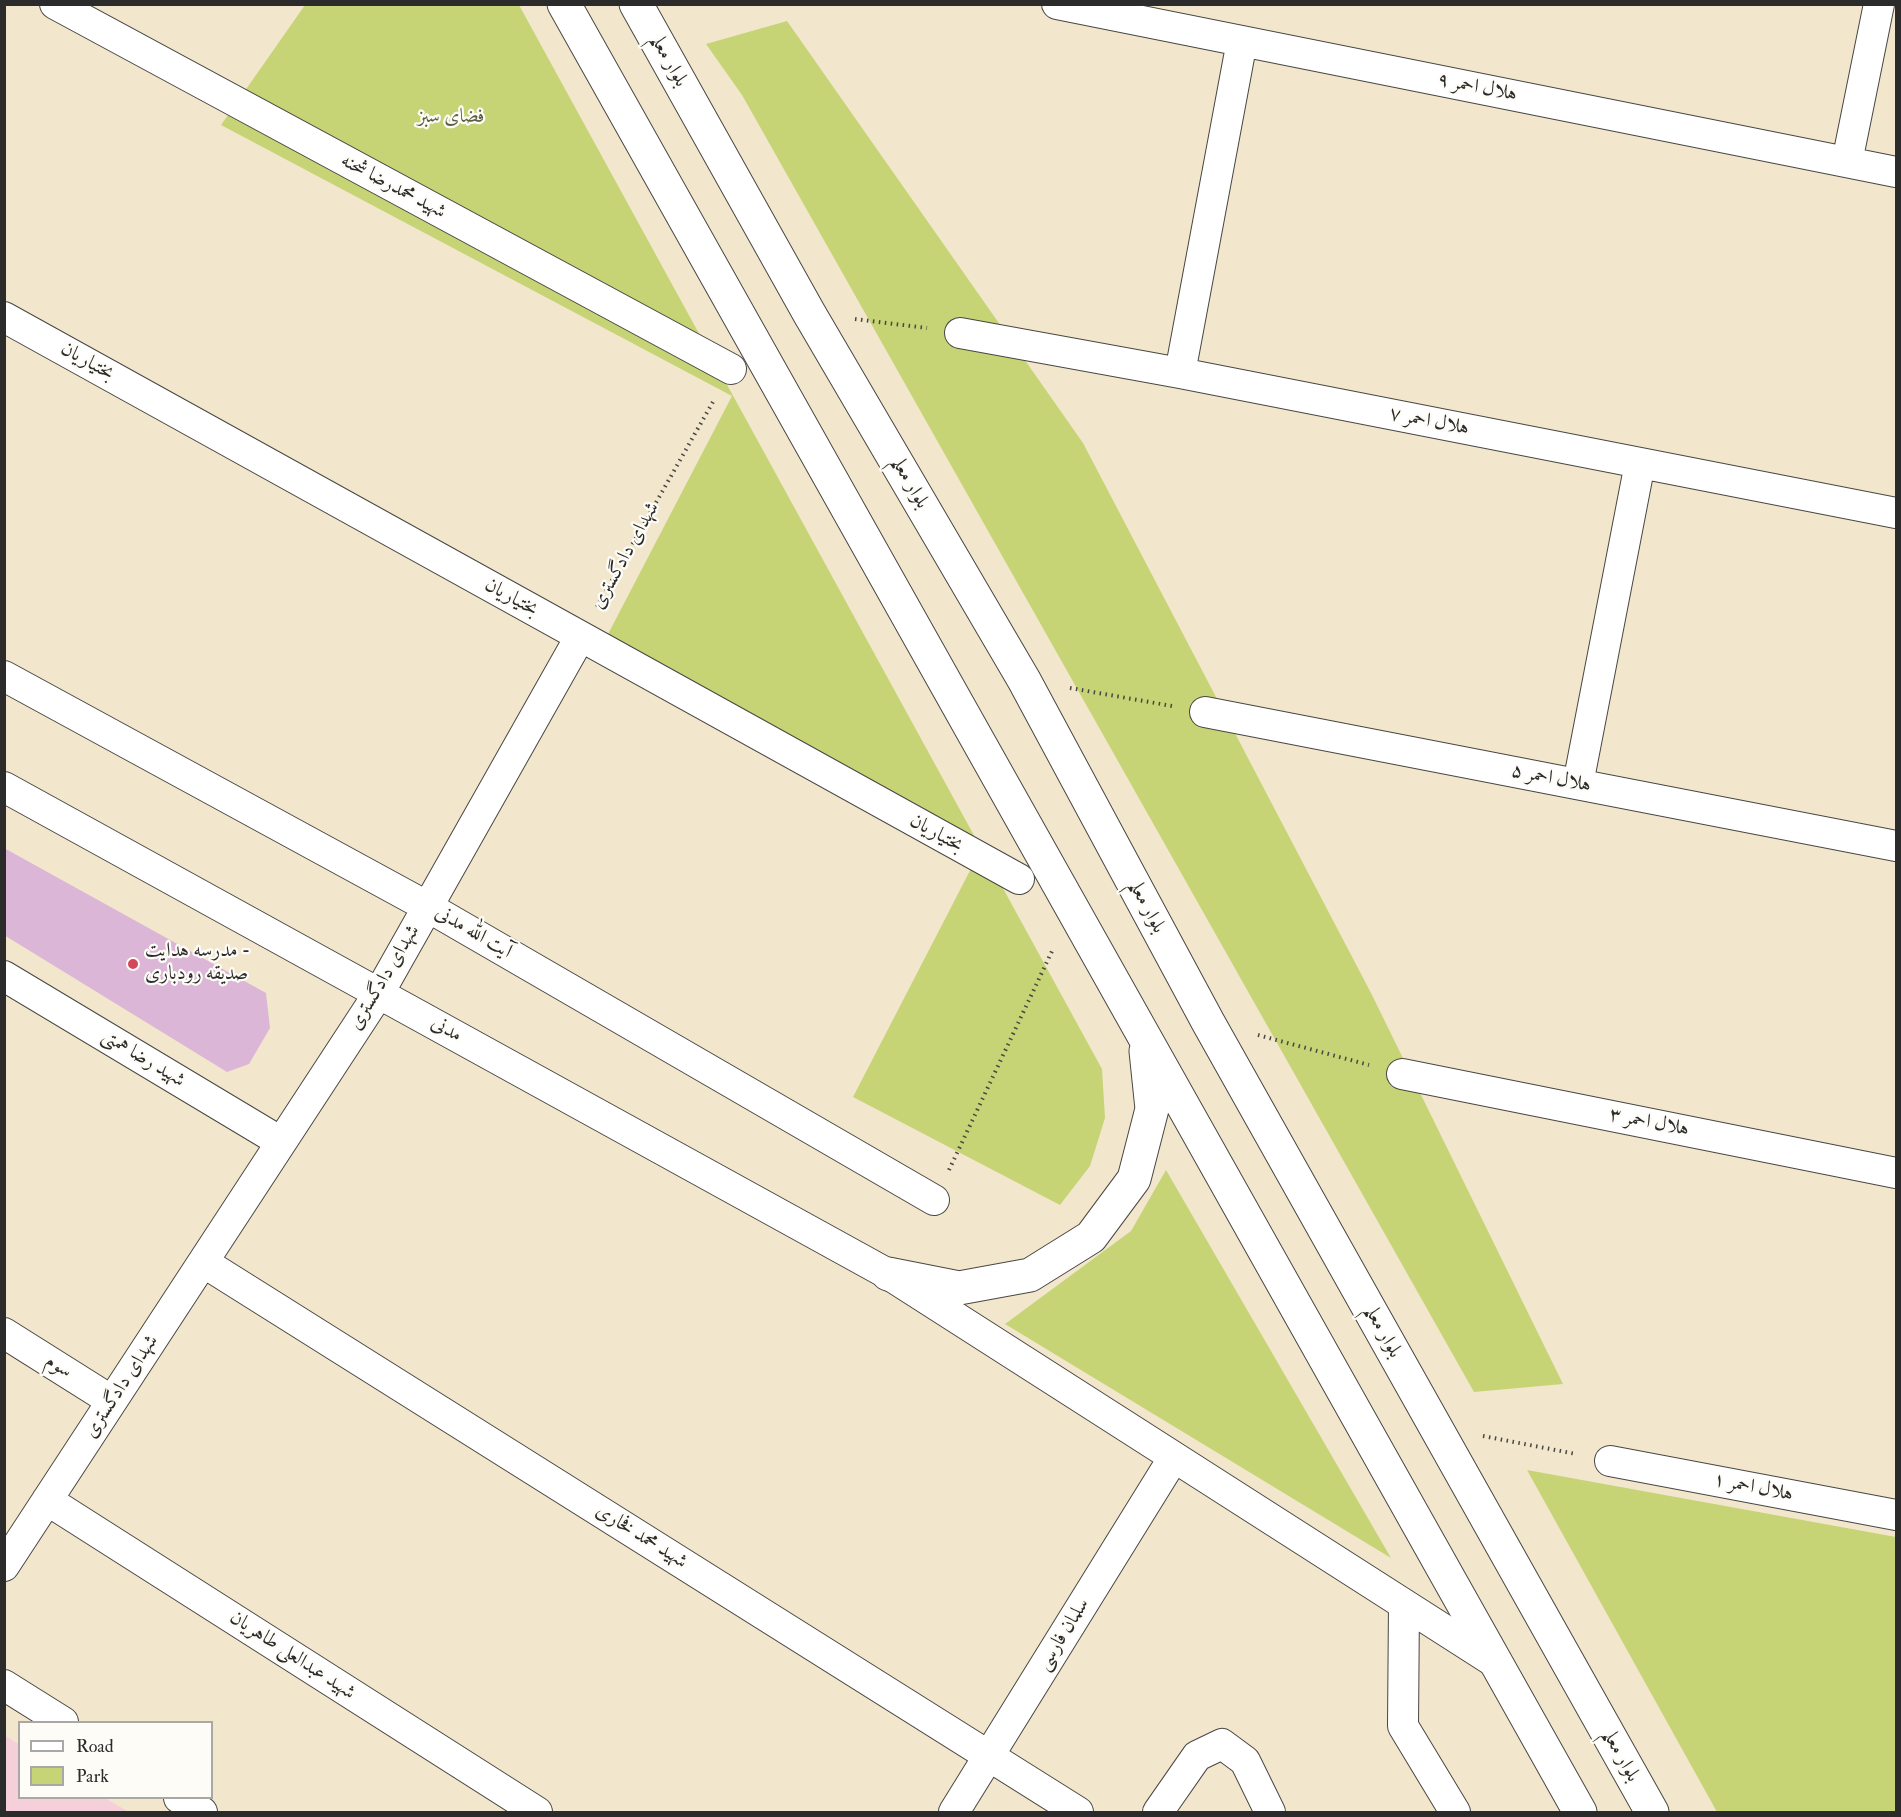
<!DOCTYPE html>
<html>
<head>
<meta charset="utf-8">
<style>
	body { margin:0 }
	#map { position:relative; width:1901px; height:1817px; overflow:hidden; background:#f2e7cd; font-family:"IM FELL Double Pica",serif }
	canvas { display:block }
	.frame { position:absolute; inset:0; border:6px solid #2b2b2b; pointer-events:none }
	.legend { position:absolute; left:18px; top:1721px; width:195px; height:78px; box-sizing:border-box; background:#fdfcf7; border:2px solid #a9a8a5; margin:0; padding:8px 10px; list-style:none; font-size:18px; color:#2b2b2b }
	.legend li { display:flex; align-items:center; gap:12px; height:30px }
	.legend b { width:30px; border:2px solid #a9a8a5 }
</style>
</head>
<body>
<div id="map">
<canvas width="1901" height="1817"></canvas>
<div class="frame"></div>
<ul class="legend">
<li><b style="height:8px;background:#fff"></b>Road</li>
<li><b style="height:16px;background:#c6d476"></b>Park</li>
</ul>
</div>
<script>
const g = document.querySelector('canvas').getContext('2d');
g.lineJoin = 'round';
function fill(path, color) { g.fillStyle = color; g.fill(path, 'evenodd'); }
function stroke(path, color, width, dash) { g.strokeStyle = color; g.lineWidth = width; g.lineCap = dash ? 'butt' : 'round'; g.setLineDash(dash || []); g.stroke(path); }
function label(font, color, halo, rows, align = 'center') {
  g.font = font + ' "IM FELL Double Pica",Amiri,serif'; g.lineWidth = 4.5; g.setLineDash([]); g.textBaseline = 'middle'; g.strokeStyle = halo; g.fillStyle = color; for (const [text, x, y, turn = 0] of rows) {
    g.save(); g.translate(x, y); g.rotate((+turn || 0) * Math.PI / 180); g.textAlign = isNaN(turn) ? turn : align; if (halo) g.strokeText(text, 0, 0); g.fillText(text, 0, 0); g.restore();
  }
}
fill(new Path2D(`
	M4,1735l15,9 1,54h85l24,14h-124z`), '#f5cfd9');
fill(new Path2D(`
	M305,5h214l583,1064 3,49 -15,48 -30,39 -207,-108 123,-238 -382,-198 138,-265 -511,-271z
	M787,21l296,422 288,550 192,391 -89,8 -732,-1297 -36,-51z
	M1166,1170l225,388 -386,-234 126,-93z
	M1527,1470l369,67v275h-179z`), '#c6d476');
fill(new Path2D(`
	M4,848l262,145 4,35 -21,36 -22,8 -223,-137z`), '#dbb6d6');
const minor = new Path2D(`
	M55,4l676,365
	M1057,4l839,168
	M1847,162l32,-158
	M4,317l1015,562
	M960,333l220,40 716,140
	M1180,373l62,-332
	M4,676l424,231 506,293
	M1205,712l691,134
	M1578,784l62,-321
	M4,787l884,487 608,389
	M4,976l277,166
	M1402,1074l494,99
	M203,1262l875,550
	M4,1333l108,68
	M1610,1461l286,54
	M47,1500l490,312
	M4,1566l375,-573 201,-356
	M1404,1604l-1,122 52,86
	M4,1685l59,37
	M179,1798l23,14
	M954,1812l220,-355
	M1158,1812l39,-56 25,-12 23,17 25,51`);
const secondary = new Path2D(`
	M564,4l1016,1808
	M636,4l173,309 215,367 184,342 444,790
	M888,1274l71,14 71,-13 61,-38 43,-58 18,-70 -6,-58`);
stroke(minor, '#494743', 32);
stroke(secondary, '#494743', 35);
stroke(new Path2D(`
	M855,319l72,9
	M597,607l117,-207
	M1070,688l102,18
	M1258,1035l111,30
	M949,1170l104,-221
	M1483,1436l93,18`), '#494743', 4, [1.5, 4.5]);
stroke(minor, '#fff', 30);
stroke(secondary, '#fff', 33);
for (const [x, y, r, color] of [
	[133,964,6,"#d1495b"]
]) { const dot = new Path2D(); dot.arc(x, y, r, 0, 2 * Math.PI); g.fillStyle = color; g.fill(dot); stroke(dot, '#fdfcf7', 2); }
label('20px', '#2b2b2b', '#fdfcf7', [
	["بلوار معلم",668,61,61],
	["هلال احمر ۹",1477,88,11],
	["شهید محمدرضا شحنه",393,187,28],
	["بختیاریان",87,362,29],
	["هلال احمر ۷",1429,422,11],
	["بلوار معلم",909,483,60],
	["شهدای دادگستری",626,556,-61],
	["بختیاریان",511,598,29],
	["هلال احمر ۵",1551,779,11],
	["بختیاریان",936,834,29],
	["بلوار معلم",1146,907,62],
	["آیت الله مدنی",473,933,30],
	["شهدای دادگستری",385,978,-59],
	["مدنی",446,1030,29],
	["شهید رضا همتی",143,1059,31],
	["هلال احمر ۳",1649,1123,11],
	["بلوار معلم",1382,1332,61],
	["سوم",58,1367,32],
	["شهدای دادگستری",122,1387,-57],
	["هلال احمر ۱",1753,1488,11],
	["شهید محمد فخاری",641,1537,32],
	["سلمان فارسی",1064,1635,-58],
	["شهید عبدالعلی طاهریان",292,1656,33],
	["بلوار معلم",1620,1756,61]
]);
label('20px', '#5a5e42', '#fdfcf7', [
	["فضای سبز",451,118]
]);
label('20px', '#2b2b2b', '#fdfcf7', [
	["مدرسه هدایت -",145,952],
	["صدیقه رودباری",145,975]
], 'left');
</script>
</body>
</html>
